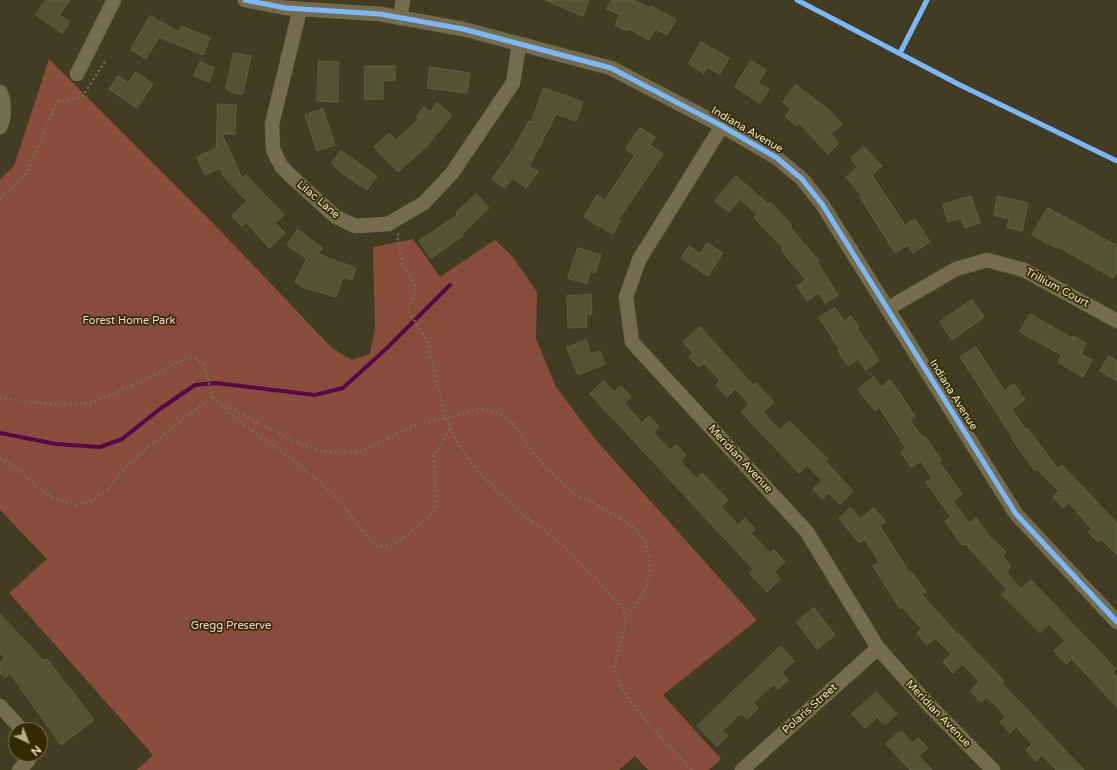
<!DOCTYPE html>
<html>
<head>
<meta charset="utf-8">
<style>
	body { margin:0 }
	#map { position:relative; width:1117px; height:770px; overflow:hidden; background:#423c23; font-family:"Varela Round",sans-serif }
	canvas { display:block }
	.north { position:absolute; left:8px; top:722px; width:40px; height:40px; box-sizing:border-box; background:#332a04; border:1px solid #7f764e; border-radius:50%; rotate:137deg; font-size:11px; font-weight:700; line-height:16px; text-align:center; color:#f1e7be }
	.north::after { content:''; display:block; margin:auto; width:14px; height:18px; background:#b4ab88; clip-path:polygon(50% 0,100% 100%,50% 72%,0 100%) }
</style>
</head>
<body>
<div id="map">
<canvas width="1117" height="770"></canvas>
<div class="north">N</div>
</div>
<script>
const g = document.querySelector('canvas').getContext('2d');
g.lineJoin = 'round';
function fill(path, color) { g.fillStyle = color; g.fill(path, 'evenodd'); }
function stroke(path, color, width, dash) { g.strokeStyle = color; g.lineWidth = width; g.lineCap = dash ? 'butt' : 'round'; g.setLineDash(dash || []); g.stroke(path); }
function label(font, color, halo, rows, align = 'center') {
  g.font = font + ' "Varela Round",sans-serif'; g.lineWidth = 3.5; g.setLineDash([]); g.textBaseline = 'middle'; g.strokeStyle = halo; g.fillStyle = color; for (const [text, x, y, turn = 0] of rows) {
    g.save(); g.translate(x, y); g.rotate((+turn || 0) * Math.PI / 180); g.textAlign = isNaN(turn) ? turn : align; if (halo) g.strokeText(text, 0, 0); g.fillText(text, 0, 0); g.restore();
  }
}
fill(new Path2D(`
	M49,59l164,164 119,125 20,12 18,-6 5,-26 -2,-81 40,-8 27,38 55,-37 17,16 25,36 -1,47 20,48 39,52 162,181 -94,75 58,64 -12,11h-61l-13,-14 -16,14h-482l16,-15 -144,-162 38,-34 -47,-49v-331l14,-13z`), '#894e3b');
stroke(new Path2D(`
	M0,433l56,11 44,3 22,-8 38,-30 35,-24 21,-2 99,12 28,-7 44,-40 63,-63`), '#59074b', 4);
const building = new Path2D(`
	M46,0h24l-11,15 11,7 -8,11 -26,-18z
	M546,0h43l-6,16z
	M612,0h21l17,8 1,-2 25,14 -9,15 -12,-6 -6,11 -20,-11 -2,2 -12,-6 5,-10 -13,-6z
	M150,16l29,16 2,-6 29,12 -7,17 -44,-18 -13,22 -15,-9z
	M701,42l28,16 -9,16 -13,-7 -3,6 -15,-9z
	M234,53l17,3 -8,37 -6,1 -11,-5z
	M319,61l20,1 -1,40 -21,-1z
	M751,61l15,9 -8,13 11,6 -9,14 -25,-16z
	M200,62l14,6 -5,14 -15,-6z
	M365,66h30v14l-12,1v18h-18z
	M430,67l40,6 -3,20 -39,-5z
	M136,72l17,12 -16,24 -28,-19 9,-13 10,7z
	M796,85l34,26 12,13 -11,10 8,9 -11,11 -29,-31 -2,3 -12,-10 6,-7 -8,-7z
	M544,88l39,14 -7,19 -20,-7 -27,52 9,6 -12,16 -14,-10 -7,10 -13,-9 22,-31 15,-27 2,1z
	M437,103l15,12 -24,30 -30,27 -24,-25 15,-14 7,7 23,-21 -3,-2 8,-10 6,5z
	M218,104l18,1 -1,29h-13l20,44 4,-3 38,40 -9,8 10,10 -16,15 -23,-26 -4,4 -10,-10 15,-15 -23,-24 -4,-9 -15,7 -8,-18 19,-9z
	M323,109l12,36 -18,6 -12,-36z
	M640,128l15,9 -5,8 13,9 -45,66 2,1 -7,13 -29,-17 13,-22 8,5 30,-45 -9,-6z
	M864,147l18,19 -10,9 33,50 10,-6 15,23 -17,11 -5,-8 -13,8 -35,-56 2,-1 -16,-19 12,-10 -7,-9z
	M341,151l36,25 -10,14 -27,-18 -8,-9z
	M736,176l32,28 2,-2 22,23 -2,2 29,34 -2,1 21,33 -13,8 -6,-10 -12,8 -10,-15 9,-6 -25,-30 2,-2 -29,-30 3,-4 -17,-15 -11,13 -14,-11z
	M476,194l13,14 -27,26 1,2 -32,22 -12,-17 39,-26 -2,-2z
	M971,196l9,27 -15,5 -4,-10 -13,4 -5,-17z
	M998,196l30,7 -6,28 -15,-4 2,-8 -15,-4z
	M1048,208l69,38v25l-4,7 -56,-32 -1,2 -24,-13z
	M298,230l24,18 -4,6 38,14 -4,12 -9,-3 -7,20 -31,-9 -10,-6 12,-23 -20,-14z
	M707,243l16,10 -15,23 -27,-18 8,-12 11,8z
	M578,248l23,7 -6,18 -5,-2 -3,13 -19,-6z
	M591,295l1,19h-6l1,13 -19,1 -1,-32z
	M972,300l12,17 -32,23 -12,-18z
	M835,308l9,13 7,-5 8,12h-2l22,32 -13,10 -8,-11 -10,7 -10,-15 2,-1 -21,-32z
	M1030,314l42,24 1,-2 13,7 -5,11 11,6 -9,17 -25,-15 4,-7 -42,-23z
	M700,327l54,59 2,-3 18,19 -11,10 17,18 9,-9 39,38 -3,2 28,30 -13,13 -11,-11 -7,6 -9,-10 9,-8 -15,-16 -8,8 -58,-61 8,-8 -14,-15 -8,8 -11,-12 4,-4 -16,-18 -5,4 -10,-10 4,-4 -10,-11z
	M586,340l5,14 9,-3 5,13 -27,11 -11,-27z
	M976,347l28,44 10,-7 11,16 -13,9 13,20 2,-1 31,41 4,-4 55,58v32l-16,-16 -3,3 -10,-10 4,-3 -23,-26 -6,5 -10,-11 6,-6 -22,-22 -2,2 -23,-32 1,-1 -53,-81z
	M1109,356l8,5v20l-17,-10z
	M874,377l7,10 9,-7 9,12 16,25 -5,3 12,17 3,-1 16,24 -2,2 23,32 -9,7 16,22 7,-5 16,22 1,-1 13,13 -4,4 9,10 -5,6 15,17 10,-9 85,89 -4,4 5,5v29l-45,-48 -6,5 -12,-13 11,-10 -16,-17 -9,9 -39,-39 6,-5 -42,-45 -3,1 -17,-24 6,-4 -25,-35 6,-4 -11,-17 -10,6 -10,-15 5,-4 -27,-41 -4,4 -17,-22z
	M604,381l10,11 7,-6 10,11 -7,6 18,20 7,-7 10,11 -6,5 17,18 6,-5 10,10 -6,6 17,18 5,-6 26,27 -7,7 17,18 7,-7 10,11 -4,4 19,20 4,-3 11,12 -11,10 6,7 -13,13 -18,-19 4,-4 -163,-175z
	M851,508l9,11 14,-11 11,14 -5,4 29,46 2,-1 15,21 -5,2 37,41 1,-1 45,47 -2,2 82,87h-28l-14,-15 -6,6 -10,-11 6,-6 -16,-17 -6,6 -10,-11 6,-5 -19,-20 -6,5 -11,-11 9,-9 -16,-18 -10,9 -10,-11 8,-8 -16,-16 -8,7 -10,-12 5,-4 -20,-22 -2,2 -27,-43 6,-4 -14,-23 -6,4 -20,-25z
	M814,608l21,27 -18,14 -20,-27z
	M0,614l44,47 3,-2 47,61 -33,25 -51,-72 -5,5 -5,-5v-10l5,-5 -5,-5z
	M781,646l13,15 -12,11 6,8 -10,9 -4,-5 -21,19 5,5 -11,11 -6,-6 -19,18 6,5 -11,10 -20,-20z
	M876,692l21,22 -12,11 -8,-8 -12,11 -13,-14z
	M901,731l11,12 6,-5 10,10 -9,8 13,14h-22l-24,-26z`);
fill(building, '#545232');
stroke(building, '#626044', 1);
const minor = new Path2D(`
	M245,0l41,8 94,6 83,15 148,39 111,58 55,32 25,21 20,25 194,310 101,108
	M300,9l-28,115 1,25 8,17 12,12 43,39 19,9 33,-2 36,-21 28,-30 61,-90 6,-39
	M400,18l3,-18
	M77,74l37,-74
	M0,92c5,9 5,26 0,35
	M722,126l-83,134 -13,37 6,45 175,190 71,116 49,55 66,67
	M887,309l69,-40 31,-9 37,10 93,51
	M0,706l22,24
	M19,770l9,-9 3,-7
	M742,770l136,-122`);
stroke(minor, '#615b44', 15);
stroke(new Path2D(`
	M0,199l26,-25 31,-72 25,-5 24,-37
	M399,234l-2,1 6,30 13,22 -2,10 -5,7 -1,7 19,29 18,77 13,27 20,28 41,39 47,37 57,60c7,25 -7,37 -8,60 -2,23 60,84 77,102
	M0,398l49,6 41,-1 49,-20 46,-25 10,1 9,6 8,31 6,6 76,39 27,10 20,2 19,-2 56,-26 39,-9 24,-8 21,6 14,10 24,36 19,18 18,16 32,16 28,18 10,13 4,13 1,18 -5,17 -18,31
	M221,405c34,31 75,53 108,86 15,15 28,32 41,49l7,6h12l12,-6 29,-24 6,-8 -2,-51 16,-29
	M0,458l17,10 21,20 17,10 21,7 13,-3 18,-12 22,-27 83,-67`), '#736d55', 2.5, [2, 3]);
stroke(minor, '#756c4e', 14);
stroke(new Path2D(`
	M245,0l41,8 94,6 83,15 148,39 111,58 55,32 25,21 20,25 194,310 101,108
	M797,0l163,85 157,76
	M900,53l27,-53`), '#7ab7fb', 5);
label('11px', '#f1e7be', '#332a04', [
	["Indiana Avenue",747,130,30],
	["Lilac Lane",318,200,40],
	["Trillium Court",1057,288,28],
	["Indiana Avenue",953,395,58],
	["Meridian Avenue",740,459,47],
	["Polaris Street",810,709,-42],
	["Meridian Avenue",938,714,46]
]);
label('11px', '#f3d6ce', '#332a04', [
	["Forest Home Park",129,321],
	["Gregg Preserve",231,626]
]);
</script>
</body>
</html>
